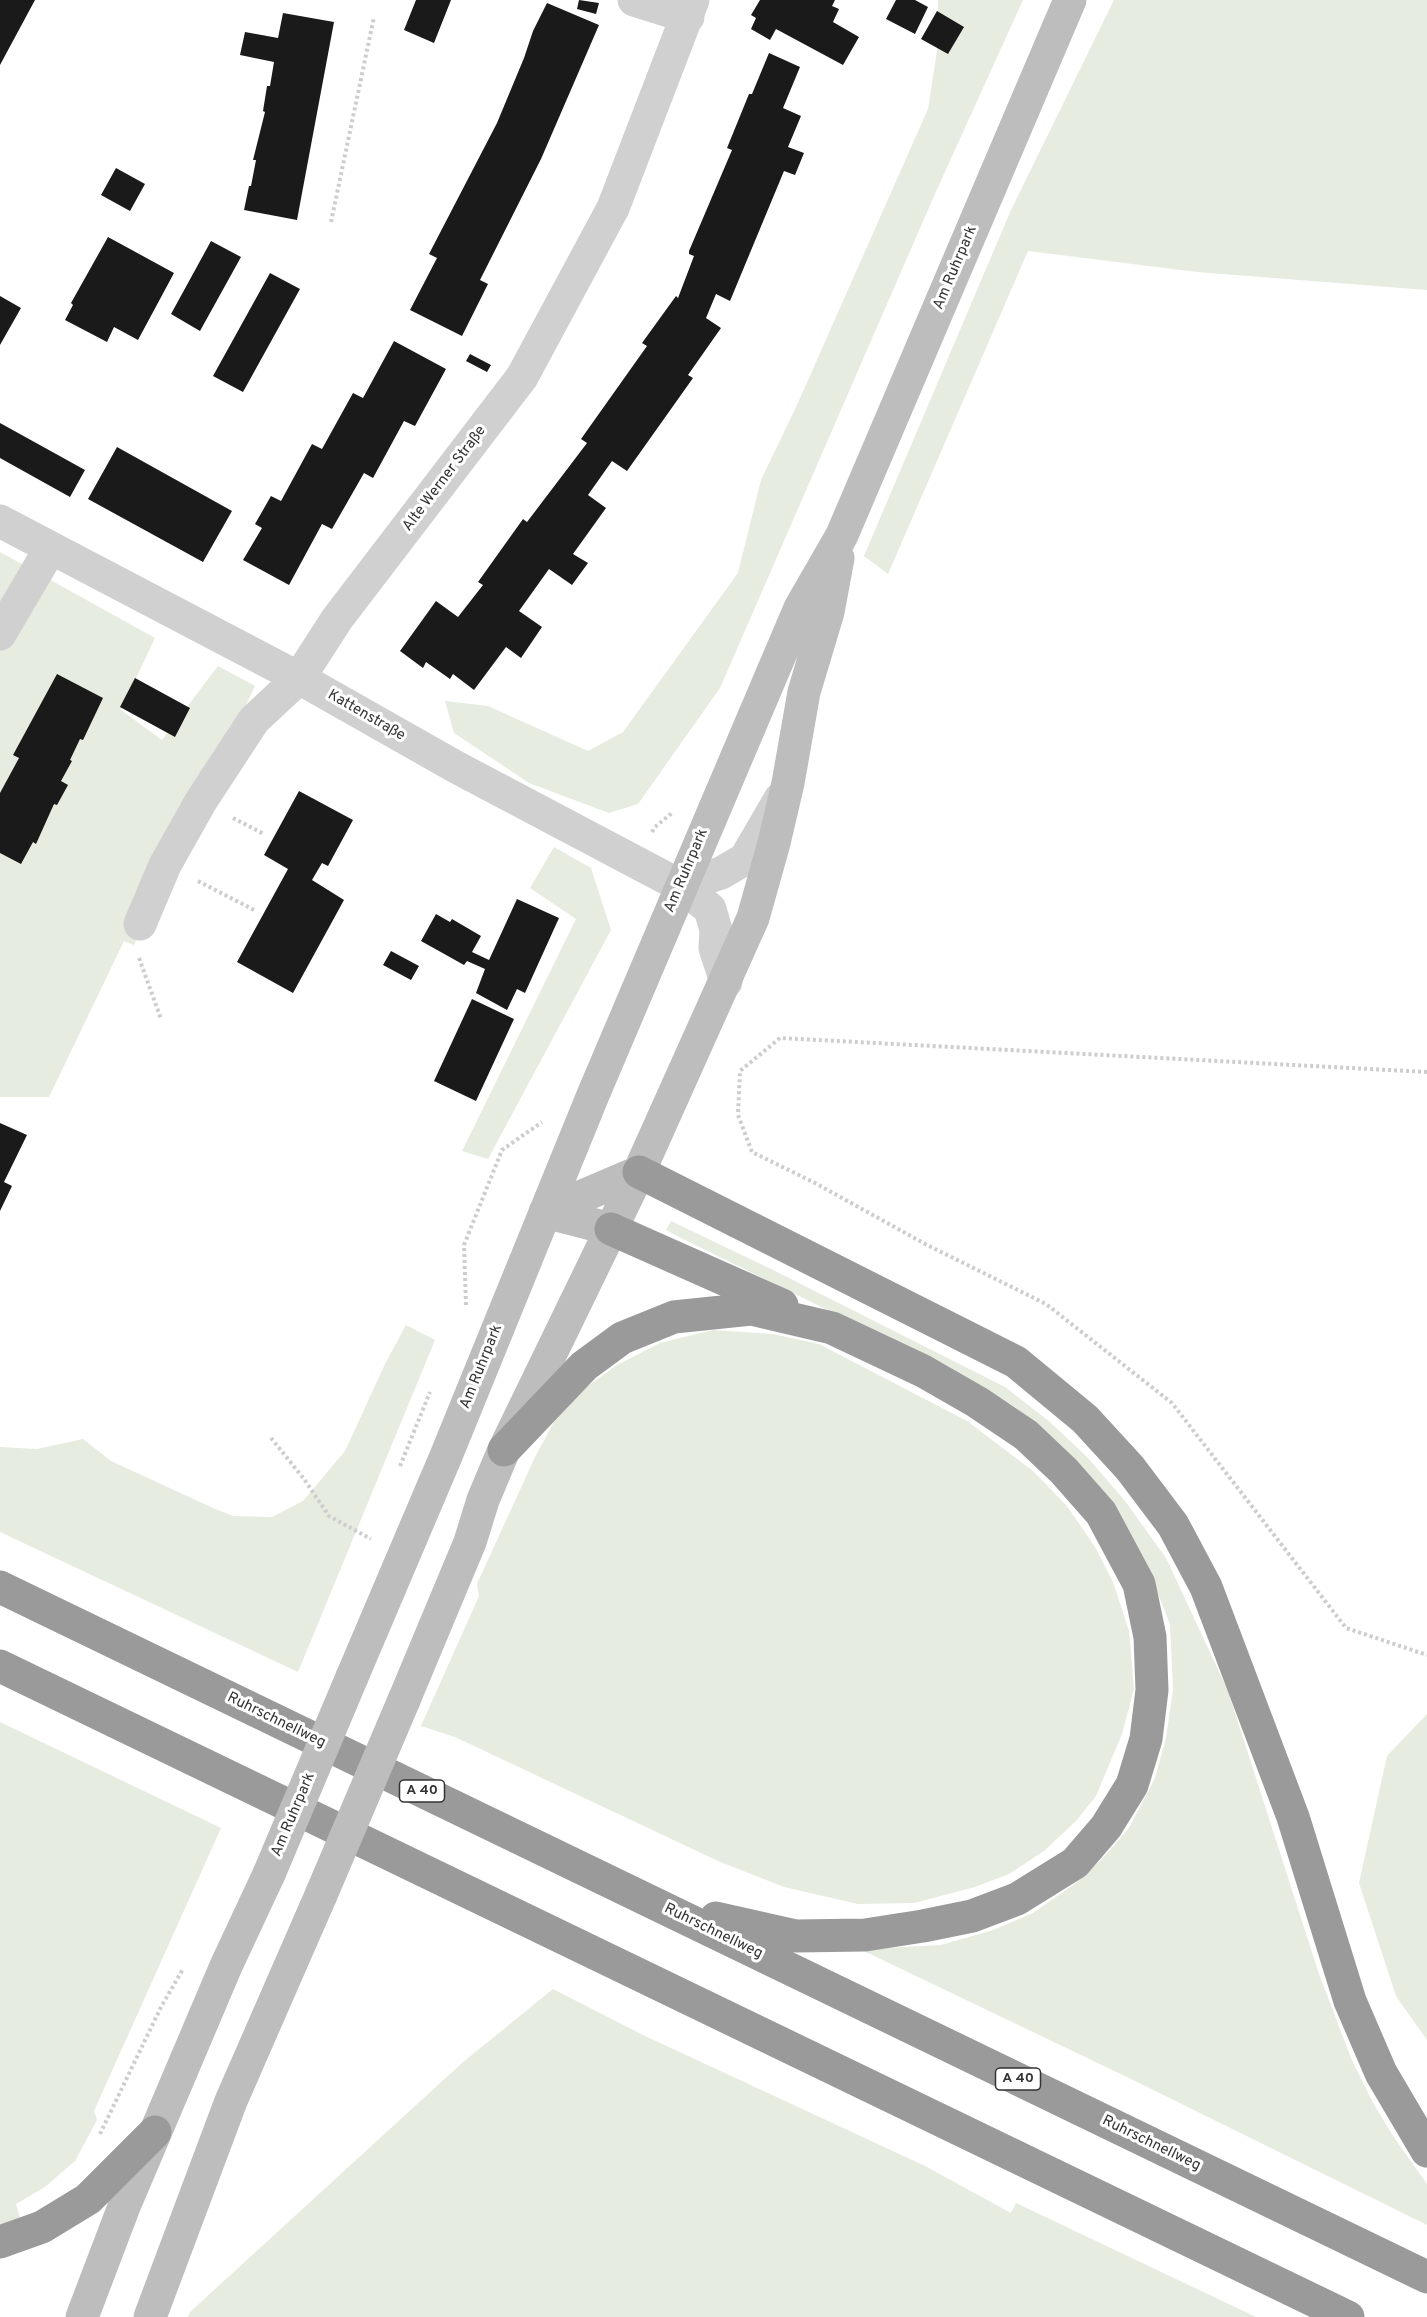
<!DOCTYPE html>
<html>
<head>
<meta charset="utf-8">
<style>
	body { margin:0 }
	canvas { display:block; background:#fff }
</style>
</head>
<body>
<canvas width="1427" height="2317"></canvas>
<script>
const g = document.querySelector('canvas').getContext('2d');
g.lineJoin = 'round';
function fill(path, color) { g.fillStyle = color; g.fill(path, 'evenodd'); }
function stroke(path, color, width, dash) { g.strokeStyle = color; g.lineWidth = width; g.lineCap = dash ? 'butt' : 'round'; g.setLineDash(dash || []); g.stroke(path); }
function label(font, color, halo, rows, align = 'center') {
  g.font = font + ' Overpass,sans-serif'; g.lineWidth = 6; g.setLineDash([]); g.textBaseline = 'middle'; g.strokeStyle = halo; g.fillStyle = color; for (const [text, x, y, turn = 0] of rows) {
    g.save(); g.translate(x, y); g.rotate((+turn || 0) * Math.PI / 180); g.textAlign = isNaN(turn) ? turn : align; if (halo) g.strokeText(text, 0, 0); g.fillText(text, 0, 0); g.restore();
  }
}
fill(new Path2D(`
	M938,0h85l-89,196 -214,492 -82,116 -29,9 -80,-30 -75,-50 -9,-32 43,5 100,45 35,-19 115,-159 23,-93 36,-75 131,-296 9,-58z
	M1114,0h313v290l-230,-18 -169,-21 -140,323 -24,-18 147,-346z
	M0,552l155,86 -34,72 41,30 56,-74 37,20 -121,259 -10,-4 -75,156h-49z
	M554,847l37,21 20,62 -123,229 -26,-8 114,-232 -46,-31z
	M671,1221l104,50 230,116 45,35 38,36 37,43 41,57 62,133 91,283 32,84 21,43 21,35 34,48v41l-296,-146 -265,-127 -1,-3 76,-4 52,-15 40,-17 43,-30 26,-24 27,-31 26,-50 11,-40 7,-49 -3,-65 -18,-45 -98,-138 -39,-34 -41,-25 -295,-145 -13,-7z
	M406,1325l29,15 -137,332 -298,-140v-85l37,2 46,-10 28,22 102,47 20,8 39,1 31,-16 42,-50 41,-89z
	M713,1330l60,4 46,10 148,77 66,50 34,35 28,41 18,35 16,49 5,58 -12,45 -26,62 -20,25 -32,30 -35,23 -34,13 -61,16 -56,1 -74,-17 -66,-26 -263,-124 -34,-11 58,-130 -2,-12 58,-127 19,-35 24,-29 39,-28 43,-22z
	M1427,1714v326l-31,-44 -37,-113 28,-127z
	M0,1722l221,106 -127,283 3,9 -22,41 -30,26 -29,17 4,14 -20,7z
	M553,1989l90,46 282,131 86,47 5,-10 240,114h-1068l2,-5 272,-249z`), '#e6ecdf');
fill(new Path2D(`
	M0,0h35l-35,65z
	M416,0h35l-17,43 -30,-13z
	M579,0l20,3 -3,11 -19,-5z
	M760,0h75l-3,6 7,3 -6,13 26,15 -16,28 -67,-36 -6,11 -19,-11 5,-11 -5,-3z
	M896,0h19l13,7 -13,27 -29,-15z
	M547,3l52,22 -58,134 -61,121 8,4 -26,52 -52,-26 27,-52 -8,-4 68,-131 27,-65 9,-27z
	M937,11l27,16 -16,27 -27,-15z
	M283,13l51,9 -37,198 -53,-10 5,-24h2l5,-26h-3l12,-48 -2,-1 4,-25h3l4,-24 -34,-7 5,-23 33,6z
	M769,53l31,14 -17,41 18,8 -13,31 16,6 -9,22 -11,-4 -54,130 -14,-7 -10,24 15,10 -33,47 5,3 -66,93 -15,-10 -24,34 18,13 -33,46 15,9 -16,22 -23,-16 -30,42 23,16 -21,31 -15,-11 -32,43 -21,-16 -3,5 -24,-17 -3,6 -23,-17 36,-50 22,16 25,-32 -5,-3 45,-63 4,3 60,-79 -6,-4 66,-93 -5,-3 34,-47 2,2 16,-42 -5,-2v-3l43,-101 -5,-2 22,-54h3z
	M116,168l29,16 -15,27 -29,-16z
	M108,237l66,36 -36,67 -24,-13 -7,15 -42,-22 8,-15 -2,-2z
	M211,241l30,16 -41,74 -29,-17z
	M270,273l30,16 -57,103 -30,-16z
	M0,296l21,12 -21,37z
	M394,341l52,28 -31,57 -11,-5 -31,57 -9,-5 -32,56 -10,-5 -33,61 -46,-25 19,-32 -7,-4 16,-28 10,5 31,-57 10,5 31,-56 10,5z
	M470,354l21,11 -4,7 -21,-11z
	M0,423l85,47 -15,27 -70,-39z
	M117,447l115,64 -29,51 -115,-63z
	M57,674l46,24 -20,42 -3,-1 -10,21 2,1 -11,20 7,4 -11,20 -3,-1 -18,40 -3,-2 -12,22 -21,-11v-60l19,-35 -6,-3z
	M135,678l55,30 -15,29 -55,-30z
	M299,791l54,29 -25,46 -6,-3 -10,17 32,20 -51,93 -56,-31 51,-93 -24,-14z
	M517,899l42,19 -34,75 -8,-4 -10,21 -31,-17 9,-24 -18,-8 -3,4 -43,-24 15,-27 14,8 2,-3 29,17 -9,16 17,8z
	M391,951l28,15 -8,14 -28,-15z
	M472,999l42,20 -38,82 -42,-20z
	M0,1123l27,12 -23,47 8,4 -12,25z`), '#1a1a1a');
stroke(new Path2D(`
	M331,222l43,-205
	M233,818l31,16
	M652,832l3,-5 17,-14
	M198,881l58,30
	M139,958l22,61
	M1427,1072l-647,-34 -40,33 -2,44 14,37 63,31 112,62 119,59 126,99 174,225 81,27
	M466,1305l-2,-60 38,-95 40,-28
	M271,1438l33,41 25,37 42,23
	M400,1466l30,-74
	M100,2134l61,-127 22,-38`), '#cdcdcd', 4, [3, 3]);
stroke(new Path2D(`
	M634,0l54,17
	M0,521l299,157 157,89 225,119 29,23 6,21 -1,18 11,34
	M0,634l50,-85
	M681,886l40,-13 24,-14 35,-60
	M140,924l25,-59 36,-64 53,-81 45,-42 38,-59 185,-242 91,-169 80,-208`), '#d0d0d0', 33);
stroke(new Path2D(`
	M545,1212l94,-40
	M545,1212l66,17
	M352,1677l94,-221 147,-361 207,-487 42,-73 228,-535
	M404,1700l66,-158 13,-42 21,-50 135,-278 114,-254 21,-75 14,-60 16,-91 24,-80 10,-54
	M82,2317l43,-113 101,-238 43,-92
	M150,2317l81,-216 90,-206`), '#bdbdbd', 33);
stroke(new Path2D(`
	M639,1172l377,190 69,57 45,49 43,57 33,62 87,230 57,184 31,72 46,78
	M611,1229l171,76
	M504,1450l80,-84 38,-28 52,-21 77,-8 81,19 91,43 54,31 49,33 38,36 37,42 38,71 11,53 2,53 -6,49 -14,46 -26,42 -31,36 -58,36 -45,17 -49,10 -58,9 -69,1 -80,-18
	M0,1587l1427,690
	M0,1666l1348,651
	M0,2242l42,-15 46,-28 67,-67`), '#9a9a9a', 33);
stroke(new Path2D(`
	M269,1874l83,-197
	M321,1895l83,-195`), '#bdbdbd', 33);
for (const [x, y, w] of [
	[422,1791,45],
	[1018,2079,45]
]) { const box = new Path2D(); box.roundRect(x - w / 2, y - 11, w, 22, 4.5); g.fillStyle = '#fff'; g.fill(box); stroke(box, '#333', 1.5); }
label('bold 14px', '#333', null, [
	["A 40",422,1791],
	["A 40",1018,2079]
]);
label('15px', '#333', '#fff', [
	["Am Ruhrpark",956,268,-67],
	["Alte Werner Straße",445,479,-53],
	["Kattenstraße",366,716,30],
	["Am Ruhrpark",687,871,-67],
	["Am Ruhrpark",482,1367,-68],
	["Ruhrschnellweg",276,1721,26],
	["Am Ruhrpark",294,1815,-67],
	["Ruhrschnellweg",713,1932,26],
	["Ruhrschnellweg",1151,2144,26]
]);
</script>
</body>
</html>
